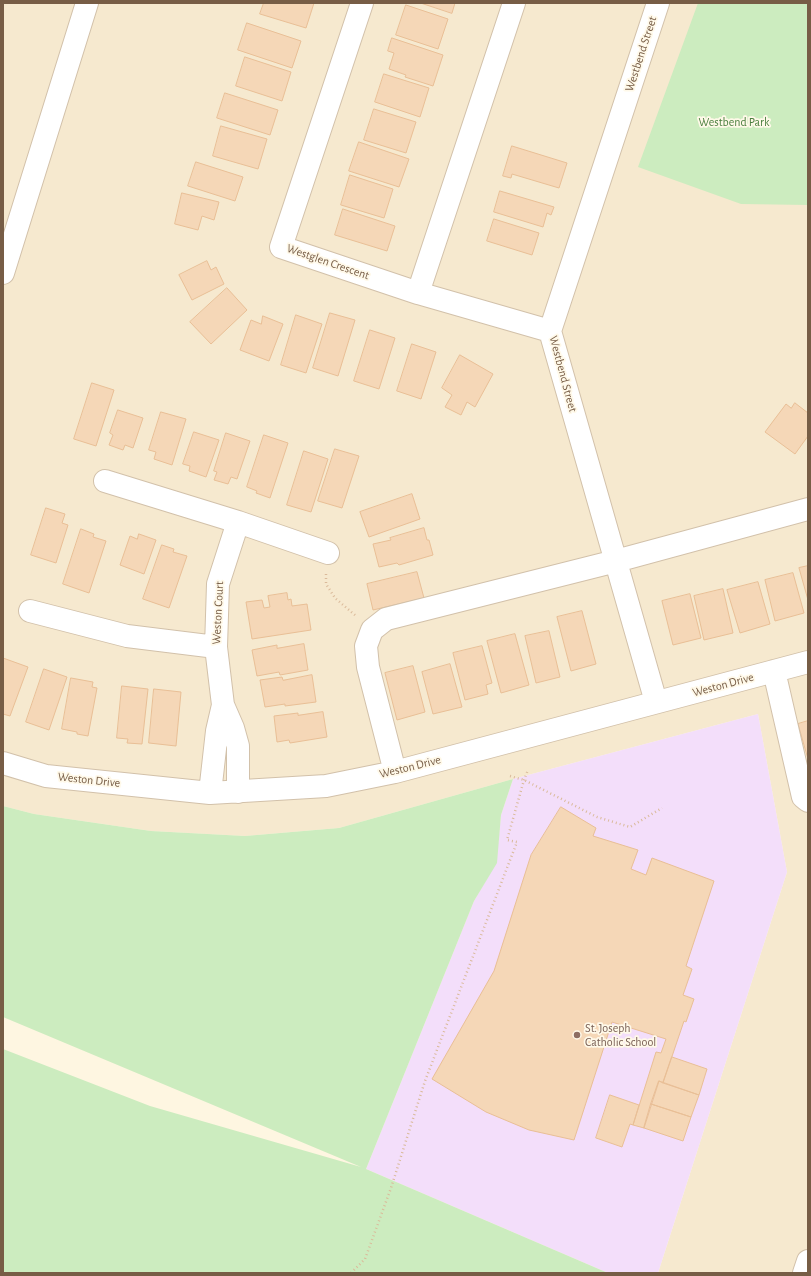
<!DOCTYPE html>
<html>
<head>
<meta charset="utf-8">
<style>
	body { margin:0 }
	#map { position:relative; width:811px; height:1276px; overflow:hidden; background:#fef6e1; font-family:"Alegreya Sans",sans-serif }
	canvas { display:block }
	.frame { position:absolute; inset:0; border:4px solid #775d46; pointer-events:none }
</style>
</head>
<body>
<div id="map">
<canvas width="811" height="1276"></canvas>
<div class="frame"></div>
</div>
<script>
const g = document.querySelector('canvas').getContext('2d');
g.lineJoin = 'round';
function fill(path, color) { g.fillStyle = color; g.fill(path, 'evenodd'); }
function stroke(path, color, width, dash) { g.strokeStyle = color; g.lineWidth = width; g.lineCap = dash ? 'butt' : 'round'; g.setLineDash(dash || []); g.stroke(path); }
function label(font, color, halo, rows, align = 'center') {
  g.font = font + ' "Alegreya Sans",sans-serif'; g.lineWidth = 3.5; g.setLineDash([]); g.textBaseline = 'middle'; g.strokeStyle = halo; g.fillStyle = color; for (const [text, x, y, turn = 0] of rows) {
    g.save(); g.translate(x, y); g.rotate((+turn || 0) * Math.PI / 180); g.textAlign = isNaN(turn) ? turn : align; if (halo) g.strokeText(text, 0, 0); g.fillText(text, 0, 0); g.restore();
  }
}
fill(new Path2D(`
	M3,3h805v1270h-150l129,-401 -29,-158 -245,65 -174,49 -94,8 -94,-5 -117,-17 -31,-8z`), '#f6e9cf');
fill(new Path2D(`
	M758,714l29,158 -129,401h-50l-242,-104 108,-268 22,-38 5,-48 12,-36z`), '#f3defa');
fill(new Path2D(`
	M698,3h110v202l-67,-1 -103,-37z
	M513,779l-12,36 -4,48 -23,38 -108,268 242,104h-605v-224l147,57 211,61 -358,-150v-211l31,8 117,17 94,5 94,-8z`), '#ccecbf');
const building = new Path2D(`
	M264,3h50l-8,25 -46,-14z
	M421,3h34l-3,10z
	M406,5l42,14 -10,30 -42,-14z
	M247,23l54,18 -9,27 -54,-18z
	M392,38l51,17 -10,31 -28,-9 1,-2 -17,-6 5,-16 -6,-2z
	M245,57l46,15 -9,29 -46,-15z
	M384,74l45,14 -9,29 -45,-15z
	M225,93l53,17 -8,25 -53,-17z
	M374,109l42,13 -10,31 -42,-13z
	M221,126l46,13 -9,30 -45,-13z
	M359,142l50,17 -10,28 -50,-16z
	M512,146l55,17 -8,25 -47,-14 -1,4 -8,-2z
	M196,162l47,15 -8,24 -47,-15z
	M350,175l43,14 -9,29 -43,-13z
	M500,191l54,16 -3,8 -4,-2 -4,14 -49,-15z
	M182,193l37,9 -5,18 -12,-4 -4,14 -23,-6z
	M343,209l52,17 -8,25 -52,-16z
	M494,219l45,14 -7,22 -45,-14z
	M207,261l4,9 5,-3 8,17 -32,16 -13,-25z
	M227,288l20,22 -36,34 -21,-22z
	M330,313l25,7 -17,56 -25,-8z
	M296,315l26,9 -16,49 -25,-8z
	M263,316l20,8 -14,37 -29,-11 11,-30 10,4z
	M370,330l25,8 -16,51 -25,-8z
	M412,344l24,8 -15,47 -24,-8z
	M460,355l33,19 -18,33 -8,-5 -6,13 -16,-8 7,-12 -10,-7z
	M92,383l22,7 -18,56 -22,-7z
	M795,403l13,10v23l-13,18 -30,-22 21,-28 5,4z
	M118,410l25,8 -10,30 -8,-3 -2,5 -14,-5 4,-10 -3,-2z
	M161,412l25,7 -14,46 -18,-6 2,-7 -7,-2z
	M194,432l25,8 -13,37 -17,-6 1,-5 -7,-2z
	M226,433l24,8 -13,38 -6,-2 -3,7 -14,-4 3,-8 -3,-1z
	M264,435l24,8 -18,55 -14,-5 1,-2 -10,-4z
	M335,449l24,7 -17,52 -24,-7z
	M304,451l24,8 -17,53 -24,-7z
	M412,494l8,25 -51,18 -9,-25z
	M46,508l19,6 -3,9 6,2 -12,38 -25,-8z
	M424,528l3,12h2l4,15 -34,10 -2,-2 -18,4 -6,-23 18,-4 -1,-2z
	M81,529l13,5 -1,3 13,4 -17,52 -26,-9z
	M139,534l17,6 -12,34 -24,-9 10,-29 7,3z
	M162,545l12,4 -1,3 14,4 -18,52 -26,-9z
	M808,566v34l-9,-32z
	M417,572l7,26 -51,12 -6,-26z
	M793,573l11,40 -29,8 -10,-41z
	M758,582l12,42 -30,9 -13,-43z
	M723,589l10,44 -29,7 -10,-44z
	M287,593l1,7 3,-1 1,7 15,-2 4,26 -59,9 -6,-37 16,-2 2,8 6,-1 -2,-11z
	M690,594l11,44 -28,7 -11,-44z
	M582,611l14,53 -25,7 -14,-54z
	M549,631l11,46 -24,6 -11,-47z
	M515,634l14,51 -28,8 -14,-52z
	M304,644l4,26 -28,5 -1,-3 -22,4 -5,-26 25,-5v3z
	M482,646l10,37 -6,2 2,9 -23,6 -12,-47z
	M3,658l25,9 -18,49 -7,-2z
	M450,664l12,43 -29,7 -11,-42z
	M413,666l12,46 -28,8 -12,-47z
	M44,669l23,8 -18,53 -23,-8z
	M312,675l4,27 -31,4v-2l-20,3 -5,-27 22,-3 1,3z
	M71,678l22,4 -1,5 5,1 -9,48 -11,-2v-2l-15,-3z
	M122,686l26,3 -6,55 -15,-1 1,-4 -11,-1z
	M154,689l27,3 -5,54 -27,-3z
	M323,712l4,25 -37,6 -1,-3 -12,2 -3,-26 24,-3v2z
	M808,721v38l-10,-35z
	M561,807l35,21 -3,8 45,14 -7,19 15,6 6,-17 62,23 -28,85 6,3 -9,26 11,4 -8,23 -2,-1 -21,62 -4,-2 -15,47 -11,-3 23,-73 5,1 5,-14 -54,-17 -38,118 -45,-10 -43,-18 -54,-33 62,-108 37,-116z
	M672,1057l35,12 -8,26 -36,-12z
	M659,1081l40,14 -8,22 -40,-13z
	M610,1095l29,10 -6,20 -3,-1 -8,23 -26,-9z
	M651,1104l40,13 -8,24 -39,-13z`);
fill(building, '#f5d7b7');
stroke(building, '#e9bf96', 1);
const minor = new Path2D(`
	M362,3l-81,244 137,46 132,38
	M3,273l84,-270
	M418,293l96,-290
	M105,481l133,41 90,31
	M238,522l-20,62 -2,63 7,58 10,23 5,18v46
	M30,611l97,25 89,11
	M774,671l29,126 5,4
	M656,702l-106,-371 108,-328
	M3,763l43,13 164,17 116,-7 69,-14 413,-110
	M395,772l-27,-105 -2,-21 6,-16 14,-11 230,-58 192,-52
	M210,793l7,-62 6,-26
	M804,1273l4,-12`);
stroke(minor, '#d2c1aa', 24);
stroke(new Path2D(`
	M326,574v10l9,14 21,18
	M510,776l14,4 73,37 33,10 32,-19
	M351,1273l14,-14 26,-71 34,-107 92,-239 -10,-2 17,-60 4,-10`), '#daba9a', 2.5, [1, 3]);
stroke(minor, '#fff', 22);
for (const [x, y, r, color] of [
	[577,1035,4,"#8d6e63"]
]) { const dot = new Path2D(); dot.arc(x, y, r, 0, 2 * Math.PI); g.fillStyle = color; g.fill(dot); stroke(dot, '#fff9e9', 1.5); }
label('12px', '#775d46', '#fff9e9', [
	["Westbend Street",641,54,-72],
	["Westglen Crescent",328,262,19],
	["Westbend Street",563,374,75],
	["Weston Court",218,613,-87],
	["Weston Drive",723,685,-15],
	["Weston Drive",410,767,-14],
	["Weston Drive",89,780,6]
]);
label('12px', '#497e3d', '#fff9e9', [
	["Westbend Park",734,122]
]);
label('12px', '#785e54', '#fff9e9', [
	["St. Joseph",585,1028],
	["Catholic School",585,1042]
], 'left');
</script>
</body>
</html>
